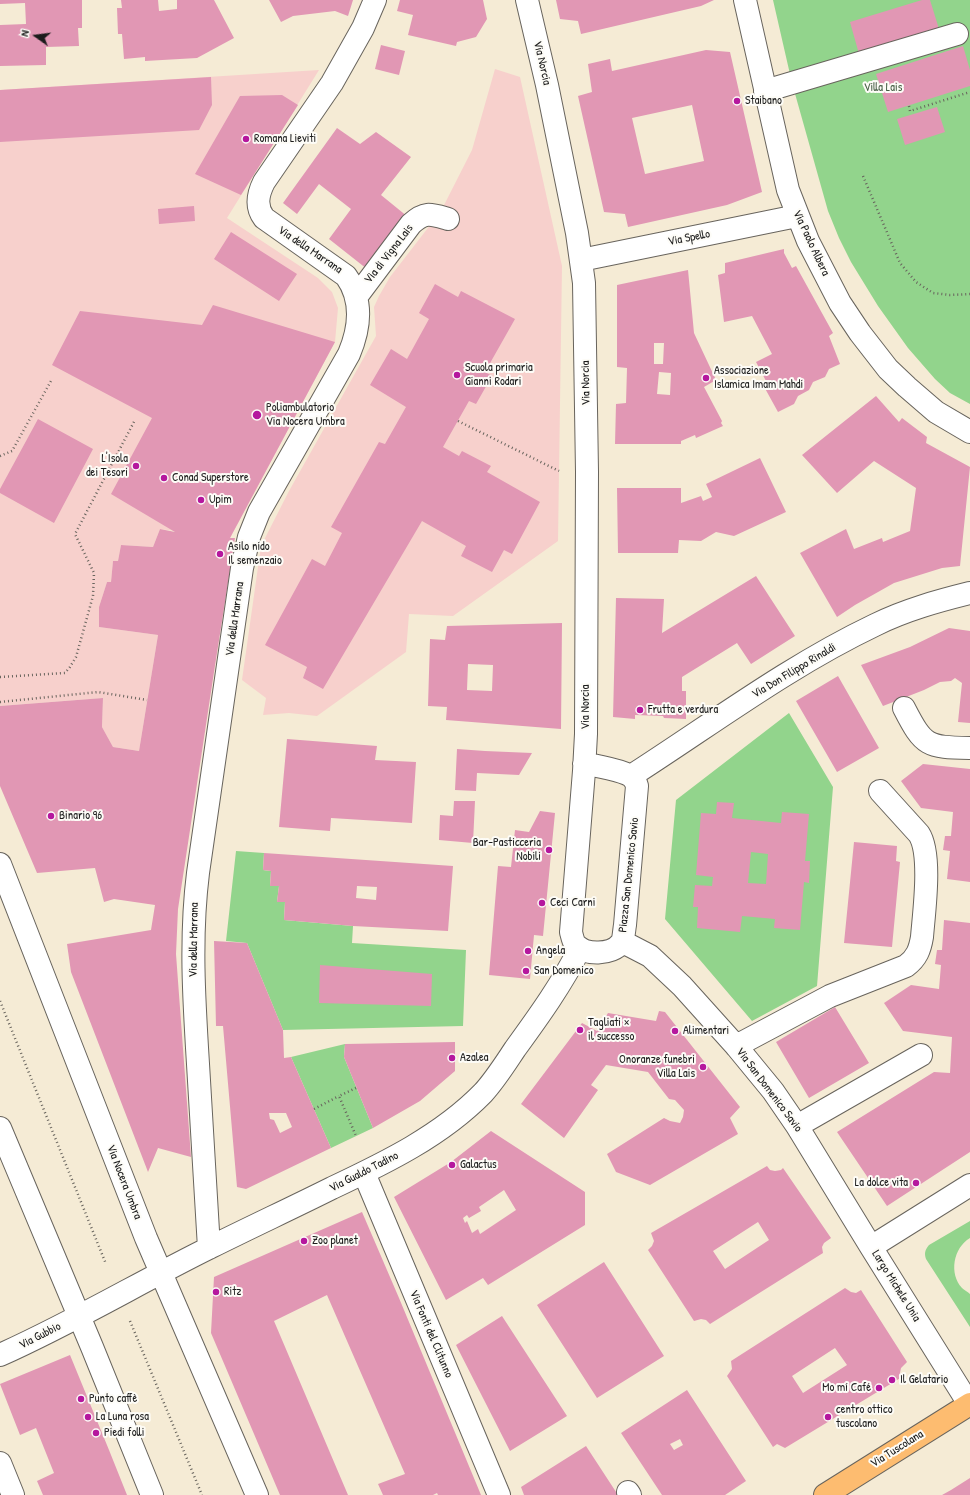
<!DOCTYPE html>
<html>
<head>
<meta charset="utf-8">
<style>
	body { margin:0 }
	#map { position:relative; width:970px; height:1495px; overflow:hidden; background:#f5ebd5; font-family:"Patrick Hand",sans-serif }
	canvas { display:block }
	.north { position:absolute; left:16px; top:16px; width:40px; height:40px; -webkit-text-stroke:3px #fdfcf7; paint-order:stroke; rotate:284deg; font-size:11px; font-weight:700; line-height:16px; text-align:center; color:#1c1c1c }
	.north::after { content:''; display:block; margin:auto; width:14px; height:18px; background:#1c1c1c; clip-path:polygon(50% 0,100% 100%,50% 72%,0 100%) }
</style>
</head>
<body>
<div id="map">
<canvas width="970" height="1495"></canvas>
<div class="north">N</div>
</div>
<script>
const g = document.querySelector('canvas').getContext('2d');
g.lineJoin = 'round';
function fill(path, color) { g.fillStyle = color; g.fill(path, 'evenodd'); }
function stroke(path, color, width, dash) { g.strokeStyle = color; g.lineWidth = width; g.lineCap = dash ? 'butt' : 'round'; g.setLineDash(dash || []); g.stroke(path); }
function label(font, color, halo, rows, align = 'center') {
  g.font = font + ' "Patrick Hand",sans-serif'; g.lineWidth = 4; g.setLineDash([]); g.textBaseline = 'middle'; g.strokeStyle = halo; g.fillStyle = color; for (const [text, x, y, turn = 0] of rows) {
    g.save(); g.translate(x, y); g.rotate((+turn || 0) * Math.PI / 180); g.textAlign = isNaN(turn) ? turn : align; if (halo) g.strokeText(text, 0, 0); g.fillText(text, 0, 0); g.restore();
  }
}
fill(new Path2D(`
	M495,69l25,8 42,189 -4,275 -105,75 -44,-2 -3,38 -89,64 -28,-3 -26,2 3,-17 -24,-18 19,-134 28,-55 87,-155 -2,-29 5,-11 11,-19 51,-66 31,-61z
	M319,70l-92,148 91,60 14,14 6,16 -3,34 -105,196 -70,-9 -7,18 -32,-2 -3,16h-5l-2,21h-4l-8,25v20l59,8 -19,116 -26,-4 -11,-20 1,-29 -103,8v-616z`), '#f7d0cc');
fill(new Path2D(`
	M773,0h197v404l-20,-11 -15,-14 -27,-31 -30,-42 -27,-44 -12,-24 -11,-27 -36,-128z
	M789,713l44,74 -16,199 -65,35 -87,-102 11,-119z
	M236,851l28,2 -1,17 8,1 -1,15h9l-2,16h8l-1,18 69,6 -1,17 114,7 -3,76 -180,4 -36,-87 -21,-2z
	M345,1044l-1,13 29,71 -42,20 -40,-91z
	M970,1221v17c-17,10 -21,36 -8,50 2,2 6,4 8,6v33l-44,-68c-2,-6 -1,-9 3,-14z`), '#92d48c');
fill(new Path2D(`
	M0,0h82v28h-4l1,18 -33,1v18l-46,1v-41l26,-1 -1,-21 -25,1z
	M121,0h37l1,11 18,-2v-9h37l20,38 -37,20 -52,3v-4l-21,2 -2,-25h-4l-1,-26h5z
	M269,0h84l-5,16 -13,-5 -42,5 -12,6z
	M400,0h83l4,19 -11,18 -19,5 -1,4 -48,-11 5,-20 -16,-4z
	M556,0h158l-13,6 -120,28 -3,-13 -18,-2z
	M922,0h8l9,29 -80,25 -9,-32z
	M381,45l24,6 -6,24 -24,-6z
	M963,46l7,24v16l-82,26 -12,-38z
	M706,50l24,2 32,140 -35,13 -99,22 -3,-13 -21,-2 -26,-116 14,-4 -4,-28 22,-5 2,12zM692,105l12,56 -59,13 -13,-56z
	M211,77l1,28 -13,25 -199,12v-52z
	M282,95l16,10 -57,90 -46,-21 45,-78z
	M937,107l8,25 -40,13 -8,-26z
	M337,128l23,16 16,-12 35,25 -30,38 27,22 -41,52 -38,-30 22,-30 -32,-25 -22,30 -14,-11z
	M194,206l1,15 -36,3 -1,-15z
	M231,232l66,42 -18,27 -65,-42z
	M784,249v4l8,15 4,-2 37,67 -4,3 11,28 -11,5 -4,8 -12,5 -4,8 -11,6 -4,8 -16,8 -16,-29 4,-2 -10,-19 16,-8 -20,-38 -28,6 -6,-47 7,-2v-10z
	M688,270l6,63 22,47 -12,7 18,34 -1,2 2,3 -27,12 -1,-3 -14,6v3h-66l1,-40 10,-1 1,-35 -10,-1v-82zM654,343h10l-1,21h-9zM659,372l12,1 -1,22 -13,-1z
	M435,284l23,13 3,-6 54,28 -30,53 7,4 -16,28 -7,-3 -26,46 16,9 3,-5 29,15 -4,6 53,30 -28,52 -8,-4 -12,22 -31,-16 5,-10 -44,-25 -99,168 -20,-11 4,-11 -42,-22 47,-86 13,7 17,-33 -11,-6 48,-85 6,2 21,-37 -36,-22 21,-36 16,10 22,-40 -10,-6z
	M213,305l122,37 -105,196h5l-21,134 -36,237 -2,45 15,203 -33,-9 -10,24 -77,-200 -4,-28 84,-14 4,-25 -41,-6 -10,3 -9,-34 -58,5 -37,-87v-80l103,-8 -1,29 11,20 26,4 19,-116 -59,-8v-20l8,-25h4l2,-21h5l3,-16 32,2 7,-18 15,3 -64,-38 41,-76 -100,-53 28,-54 122,14z
	M876,396l23,26 3,-4 25,19 -1,6 44,24 -10,99 -18,2 -48,15 -39,22 -18,12 -37,-64 46,-24 8,20 28,-11 1,4 27,-11 6,-43 -42,-27 -37,32 -35,-38z
	M38,419l55,30 -39,74 -54,-30v-4z
	M760,458l26,54 -52,24 -18,-4 -15,9 -22,-1 -1,13h-60l-1,-65h64v15l20,-7 2,5 9,-4 -6,-13z
	M756,576l39,60 -44,28 -14,-21 -55,34v14h4v28l-22,-1 -1,-2 -28,-1v4l-22,-2 3,-119 48,1 -2,34z
	M562,623l-1,106 -115,-9 1,-13 -19,-1 2,-67 15,1 2,-14zM468,664l25,1 -1,26 -25,-1z
	M949,628l21,3v92l-12,-1 4,-39 -7,-5 -4,3 -11,1 -16,8 -41,16 -22,-41 49,-18z
	M838,676l41,72 -42,24 -41,-71z
	M287,739l90,7 -2,14 41,2 -4,61 -81,-5 -1,13 -51,-4z
	M457,749l28,2 47,2 -13,22 -42,-2 -1,18 -21,-1z
	M923,764l47,5v113l-23,-3 3,-28 -7,-1 2,-14h6l2,-24 -32,-4 -20,-27z
	M454,801h21l-2,42 -34,-3 1,-25 13,1z
	M717,802l17,1 -2,15 49,5 1,-11 27,2 -4,47h5l-1,22 -5,-1 -4,48 -26,-2 1,-9 -33,-3 -2,16 -43,-4 1,-21h-5l2,-22 17,1 1,-9 -17,-2 5,-62 15,1zM751,852l17,2 -2,30 -18,-1z
	M540,811l15,2 -12,123 -9,-1 -4,44 -41,-4 9,-109 13,1 4,-37 14,2z
	M854,842l43,4 -1,15 4,1 -8,85 -48,-4z
	M264,853l189,13 -5,65 -95,-5 -69,-6 1,-18h-8l2,-16h-9l1,-15 -8,-1zM357,886l20,1 -1,13 -20,-2z
	M944,920l26,3v229l-83,54 -50,-74 97,-60 16,1 2,-36 -49,-6 -19,-28 27,-18 28,4 2,-24 -6,-1 2,-14h5z
	M214,941l33,2 36,87 1,28 7,-1 40,91 -85,41 -9,-2 -14,-161h-7zM269,1113h17l6,14 -12,6 -6,-13 -4,-1z
	M320,965l112,9 -1,32 -112,-3z
	M835,1007l34,56 -60,35 -33,-56z
	M659,1011l6,1 75,95 -10,11 8,16 -88,51 -34,-13 -9,-18 57,-36 6,3 10,2 3,-6 1,-7 -9,-10 -6,-1 -21,-27 -42,-7 -15,20 7,5 -34,48 -43,-34 61,-81 15,8 11,-18 48,8z
	M455,1042v29l-35,30 -47,27 -29,-71 1,-13z
	M491,1131l94,61v33l-97,60 -5,-7 -37,22 -52,-103 57,-35zM504,1190l12,20 -36,24 -2,-5 -6,4 -5,-12 -2,2 -2,-5 4,-3 2,3 12,-7 -2,-4z
	M767,1166l3,4 5,1 6,-1 2,-2 48,70 -7,5 -2,4 1,6 -113,71 -4,-4 -5,-1 -7,2 -46,-71 4,-4 2,-5 -3,-8zM758,1222l11,18 -44,29 -12,-18z
	M362,1212l37,86 82,197h-43l-1,-2 -4,2h-50l-5,-11 27,-10 -78,-179 -53,26 74,174h-68l-69,-162 3,-56z
	M604,1262l60,94 -67,42 -60,-93z
	M845,1288l6,4 5,1 5,-3 46,72 -6,6 -1,5 2,4 -117,71 -8,-4 -4,3 -46,-71 5,-7 -1,-8zM835,1348l12,17 -44,28 -11,-17z
	M502,1316l65,100 -57,35 -54,-106z
	M70,1355l39,95 18,45h-84l-6,-14 17,-8 -18,-45 -16,7 -20,-51z
	M687,1390l59,91 -21,14h-63l-41,-62zM680,1439l3,6 -9,5 -4,-6z
	M586,1446l32,49h-94l-3,-8z
	M970,1478v17h-28l9,-5z`), '#e197b4');
const minor = new Path2D(`
	M527,0l20,85 30,148 7,50 3,189 -1,262 -2,37 -13,161c1,4 2,9 4,12 10,12 37,11 46,-1 3,-4 3,-13 4,-18l12,-139c-1,-4 -2,-6 -5,-9 -7,-6 -38,-12 -48,-13
	M745,0l43,190 20,51 32,62 20,30 28,36 19,18 29,25 34,20
	M765,91l192,-57
	M581,260l216,-44
	M357,296l54,-72c14,-13 20,-10 37,-5
	M904,708c20,39 23,39 66,40
	M631,776c81,-52 158,-110 244,-151 30,-15 63,-24 95,-32
	M0,864l146,374 111,257
	M623,942l27,14 32,30 54,60 37,45 24,35 74,121 98,157
	M736,1046l94,-50 76,-30c11,-8 14,-17 16,-29 2,-25 10,-83 -3,-103l-39,-43
	M797,1126l124,-71
	M0,1128l92,219 60,148
	M364,1173l135,322
	M871,1247l99,-62
	M209,1248c-4,-61 -7,-123 -11,-184 -4,-64 -8,-127 0,-191l44,-305 7,-31 10,-25 90,-158c11,-26 14,-54 -3,-78l-82,-58c-9,-12 -6,-24 0,-36l68,-99 31,-55 12,-28
	M0,1355c72,-32 140,-73 211,-108 40,-20 81,-39 121,-59 53,-25 109,-52 151,-95 12,-13 22,-29 32,-44 24,-33 47,-65 65,-101
	M0,1463l13,32
	M628,1492l2,3`);
const major = new Path2D(`
	M825,1495l145,-91`);
stroke(minor, '#68645d', 24);
stroke(major, '#68645d', 24);
stroke(new Path2D(`
	M909,106l1,5 60,-19
	M863,176l37,87 16,19 17,11 17,2 20,-1
	M458,421l101,50
	M0,456l12,-5 39,-70
	M0,677l65,-4 5,-6 6,-10 17,-61 1,-23 -19,-39 60,-114
	M0,702l98,-10 49,8
	M0,1001l106,263
	M356,1088l-17,8 17,40
	M314,1109l25,-13
	M130,1321l72,174`), '#68645d', 2.5, [1, 3]);
stroke(minor, '#fff', 22);
stroke(major, '#fdbc70', 22);
for (const [x, y, r, color] of [
	[737,101,4,"#b5179e"],
	[246,139,4,"#b5179e"],
	[457,375,4,"#b5179e"],
	[706,378,4,"#b5179e"],
	[257,415,5,"#b5179e"],
	[136,466,4,"#b5179e"],
	[164,478,4,"#b5179e"],
	[201,500,4,"#b5179e"],
	[220,554,4,"#b5179e"],
	[640,710,4,"#b5179e"],
	[51,816,4,"#b5179e"],
	[549,850,4,"#b5179e"],
	[542,903,4,"#b5179e"],
	[528,951,4,"#b5179e"],
	[526,971,4,"#b5179e"],
	[580,1030,4,"#b5179e"],
	[675,1031,4,"#b5179e"],
	[452,1058,4,"#b5179e"],
	[703,1067,4,"#b5179e"],
	[452,1165,4,"#b5179e"],
	[916,1183,4,"#b5179e"],
	[304,1241,4,"#b5179e"],
	[216,1292,4,"#b5179e"],
	[892,1380,4,"#b5179e"],
	[879,1388,4,"#b5179e"],
	[81,1399,4,"#b5179e"],
	[88,1417,4,"#b5179e"],
	[828,1417,4,"#b5179e"],
	[96,1433,4,"#b5179e"]
]) { const dot = new Path2D(); dot.arc(x, y, r, 0, 2 * Math.PI); g.fillStyle = color; g.fill(dot); stroke(dot, '#fdfcf7', 1.5); }
label('12px', '#1c1c1c', '#fdfcf7', [
	["Via Norcia",542,63,77],
	["Via Spello",689,238,-11],
	["Via Paolo Albera",811,243,65],
	["Via della Marrana",310,250,34],
	["Via di Vigna Lais",389,254,-52],
	["Via Norcia",586,383,-91],
	["Via della Marrana",235,619,-82],
	["Via Don Filippo Rinaldi",794,671,-31],
	["Via Norcia",586,707,-90],
	["Piazza San Domenico Savio",629,875,-84],
	["Via della Marrana",194,940,-89],
	["Via San Domenico Savio",769,1090,53],
	["Via Gualdo Tadino",364,1172,-27],
	["Via Nocera Umbra",124,1182,69],
	["Largo Michele Unia",896,1286,58],
	["Via Fonti del Clitunno",431,1334,67],
	["Via Gubbio",40,1336,-27],
	["Via Tuscolana",897,1449,-32]
]);
label('12px', '#455c43', '#fdfcf7', [
	["Villa Lais",883,88]
]);
label('12px', '#1c1c1c', '#fdfcf7', [
	["Staibano",745,101],
	["Romana Lieviti",254,139],
	["Scuola primaria",465,368],
	["Gianni Rodari",465,382],
	["Associazione",714,371],
	["Islamica Imam Mahdi",714,385],
	["Poliambulatorio",266,408],
	["Via Nocera Umbra",266,422],
	["L'Isola",128,459,"right"],
	["dei Tesori",128,473,"right"],
	["Conad Superstore",172,478],
	["Upim",209,500],
	["Asilo nido",228,547],
	["Il semenzaio",228,561],
	["Frutta e verdura",648,710],
	["Binario 96",59,816],
	["Bar-Pasticceria",541,843,"right"],
	["Nobili",541,857,"right"],
	["Ceci Carni",550,903],
	["Angela",536,951],
	["San Domenico",534,971],
	["Tagliati ×",588,1023],
	["il successo",588,1037],
	["Alimentari",683,1031],
	["Azalea",460,1058],
	["Onoranze funebri",695,1060,"right"],
	["Villa Lais",695,1074,"right"],
	["Galactus",460,1165],
	["La dolce vita",908,1183,"right"],
	["Zoo planet",312,1241],
	["Ritz",224,1292],
	["Il Gelatario",900,1380],
	["Mo mí Café",871,1388,"right"],
	["Punto caffè",89,1399],
	["centro ottico",836,1410],
	["tuscolano",836,1424],
	["La Luna rosa",96,1417],
	["Piedi folli",104,1433]
], 'left');
</script>
</body>
</html>
